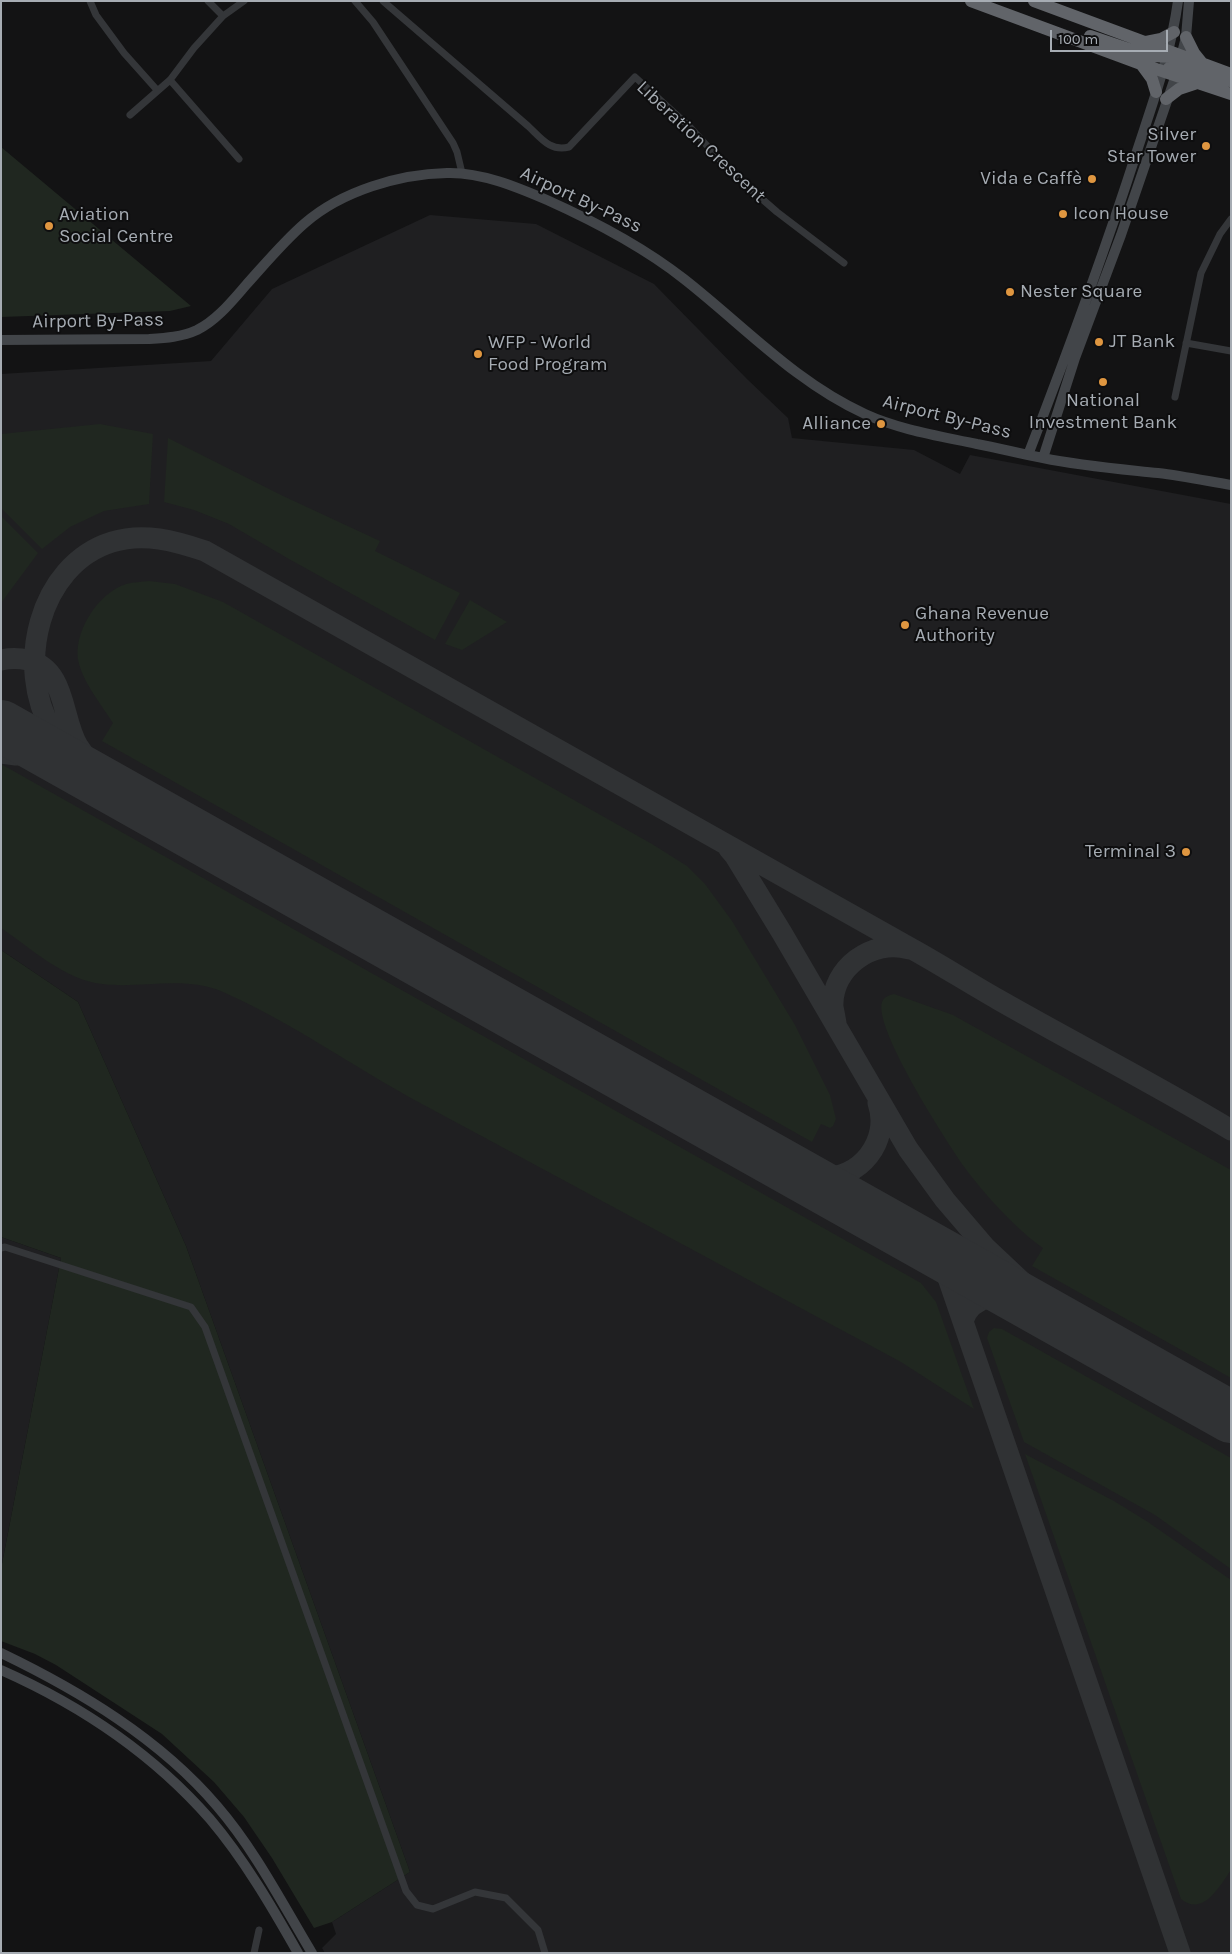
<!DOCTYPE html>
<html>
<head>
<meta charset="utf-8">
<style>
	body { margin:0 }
	#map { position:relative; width:1232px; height:1954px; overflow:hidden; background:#131314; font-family:Karla,sans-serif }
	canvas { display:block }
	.frame { position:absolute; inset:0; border:2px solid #a6acb3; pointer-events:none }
	.scale { position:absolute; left:1050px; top:30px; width:118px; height:22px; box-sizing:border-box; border:2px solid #a6acb3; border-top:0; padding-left:6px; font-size:15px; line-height:18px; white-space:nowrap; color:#a6acb3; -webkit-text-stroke:4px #0e0e0f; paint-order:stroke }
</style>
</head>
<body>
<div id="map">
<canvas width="1232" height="1954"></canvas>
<div class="frame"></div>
<div class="scale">100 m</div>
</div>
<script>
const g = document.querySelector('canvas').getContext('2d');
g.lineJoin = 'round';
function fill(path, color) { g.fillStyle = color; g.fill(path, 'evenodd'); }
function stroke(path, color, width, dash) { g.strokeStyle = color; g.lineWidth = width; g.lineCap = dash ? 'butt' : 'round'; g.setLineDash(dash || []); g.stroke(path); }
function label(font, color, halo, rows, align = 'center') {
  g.font = font + ' Karla,sans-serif'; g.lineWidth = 4; g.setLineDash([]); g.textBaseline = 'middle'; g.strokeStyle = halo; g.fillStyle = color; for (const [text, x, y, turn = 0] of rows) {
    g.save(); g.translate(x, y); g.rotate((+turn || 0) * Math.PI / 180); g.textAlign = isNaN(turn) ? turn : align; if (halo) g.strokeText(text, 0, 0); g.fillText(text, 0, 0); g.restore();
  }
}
fill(new Path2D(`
	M430,215l106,9 118,60 93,95 41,39 4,20 122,12 46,24 10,-19 261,49v1449h-906l-3,-5 14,-14 -4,-12 78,-50 -224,-626 -108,-244 -77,-52v-576l210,-13 61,-72z
	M1,1237l60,21 -60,311z`), '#1f1f21');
fill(new Path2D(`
	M1,147l190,159 -21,5 -169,6z
	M100,424l53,10 -4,70 -45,7 -34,16 -28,22 -41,-41v-74z
	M168,438l113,57 99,46 -5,10 85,42 -25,47 -146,-81 -60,-35 -35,-14 -30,-8z
	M1,516l37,37 -37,50z
	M149,581l26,3 48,18 429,242 35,22 18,18 27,37 63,104 35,70 6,24 -3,7 -3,2 -9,-4 -9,18 -710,-401 11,-18c-11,-17 -29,-40 -34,-59 -8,-30 19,-71 47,-80 7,-2 16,-2 23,-3z
	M470,600l37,22 -45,28 -17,-6z
	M1,764l920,519 15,19 38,107 -73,-47c-160,-86 -319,-172 -479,-258 -67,-36 -129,-81 -199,-112 -38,-17 -81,-3 -121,-8 -37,-4 -70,-35 -101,-56z
	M1,950l77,52 108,244 224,626 -78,50 -18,6 -42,-70 -28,-41 -30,-35 -52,-48 -106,-69 -21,-11 -34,-13v-72l60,-311 -60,-21z
	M894,994l59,21 278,155v208l-199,-112 11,-18c-27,-19 -58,-53 -78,-80 -17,-24 -92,-140 -83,-166 2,-5 7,-7 12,-8z
	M994,1328l8,1 229,129v111l-76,-54 -131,-73 -37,-104 2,-6z
	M1025,1454l89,47 34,21 83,58v290c-12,17 -28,47 -50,29z`), '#202720');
stroke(new Path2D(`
	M1,660c9,-2 18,-2 27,0 39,10 33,58 50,86 17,27 39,42 66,58
	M1,753l15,2 14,-1 41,11
	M98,781c-18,-16 -35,-30 -46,-51 -37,-62 -14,-165 60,-188 32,-10 63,-1 93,9 236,133 472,265 707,398 29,16 57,34 87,51 77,44 156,84 232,130
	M729,849l6,7 47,77 126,216 37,51 41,48 85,80
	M836,1023c-1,-6 -2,-11 -3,-16 -2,-39 40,-69 76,-58
	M770,1158c15,7 32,18 50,19 40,4 71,-37 58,-74
	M921,1243l15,15 12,20 232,675
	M963,1321c8,-26 39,-29 61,-20`), '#303234', 21);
stroke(new Path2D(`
	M1,726l1230,691`), '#303234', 52);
stroke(new Path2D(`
	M90,1l6,14 28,38 33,37
	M208,1l15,15
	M355,1l18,21 80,121 4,9 5,21
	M383,1l145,125c13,12 22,26 41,21l66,-70 55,50 41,45 46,40 67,51
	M170,80l69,79
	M130,115l40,-35 24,-32 29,-32 21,-15
	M1186,343l45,8
	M1175,397l26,-124 19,-39 11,-15
	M1,1248l4,-1 186,60 14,20 201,564 11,14 16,4 42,-17 31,6 32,32 7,23
	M254,1953l5,-23`), '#343639', 7);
stroke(new Path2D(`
	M1,340l148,-1c16,-1 33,-2 48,-9 20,-10 35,-29 49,-45 19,-21 38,-44 59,-62 37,-32 94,-49 142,-50 34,-1 70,14 100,27 49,22 95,46 137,79 60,47 111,103 181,135 35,16 75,22 112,30 22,4 44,10 66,14 38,8 77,11 115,15 25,3 49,8 73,12
	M1028,455c39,-101 76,-201 109,-304 16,-49 34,-98 41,-150
	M1043,458l32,-100 46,-123 57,-166 8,-32 3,-36
	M1,1653c79,38 159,86 216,153 38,44 65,97 95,147
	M1,1670c79,35 152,84 209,149 34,40 62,88 88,134`), '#424549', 10);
stroke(new Path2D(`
	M971,1l170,63 90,30
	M1034,1l197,73
	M1090,36l59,20 28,1
	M1186,37l8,16 8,10
	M1146,42l15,-3 13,-7
	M1141,64l11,15 4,13
	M1169,68l9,-1 52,14
	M1166,99l13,-10 18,-6`), '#616469', 12);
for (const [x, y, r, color] of [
	[1206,146,5,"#df9640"],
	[1092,179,5,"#df9640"],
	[1063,214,5,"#df9640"],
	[49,226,5,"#df9640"],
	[1010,292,5,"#df9640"],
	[1099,342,5,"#df9640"],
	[478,354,5,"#df9640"],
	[1103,382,5,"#df9640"],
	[881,424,5,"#df9640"],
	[905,625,5,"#df9640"],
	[1186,852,5,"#df9640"]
]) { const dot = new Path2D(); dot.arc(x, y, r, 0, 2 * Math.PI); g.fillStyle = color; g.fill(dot); stroke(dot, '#0e0e0f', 2); }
label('19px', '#a6acb3', '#0e0e0f', [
	["Silver",1196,135,"right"],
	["Star Tower",1196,157,"right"],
	["Vida e Caffè",1082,179,"right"],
	["Icon House",1073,214],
	["Aviation",59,215],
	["Social Centre",59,237],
	["Nester Square",1020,292],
	["JT Bank",1109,342],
	["WFP - World",488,343],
	["Food Program",488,365],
	["National",1103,401,"center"],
	["Investment Bank",1103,423,"center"],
	["Alliance",871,424,"right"],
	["Ghana Revenue",915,614],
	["Authority",915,636],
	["Terminal 3",1176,852,"right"]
], 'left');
label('19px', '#a6acb3', '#0e0e0f', [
	["Liberation Crescent",701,142,43],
	["Airport By-Pass",581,200,25],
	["Airport By-Pass",98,321,-1],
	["Airport By-Pass",947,417,14]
]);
</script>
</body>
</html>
